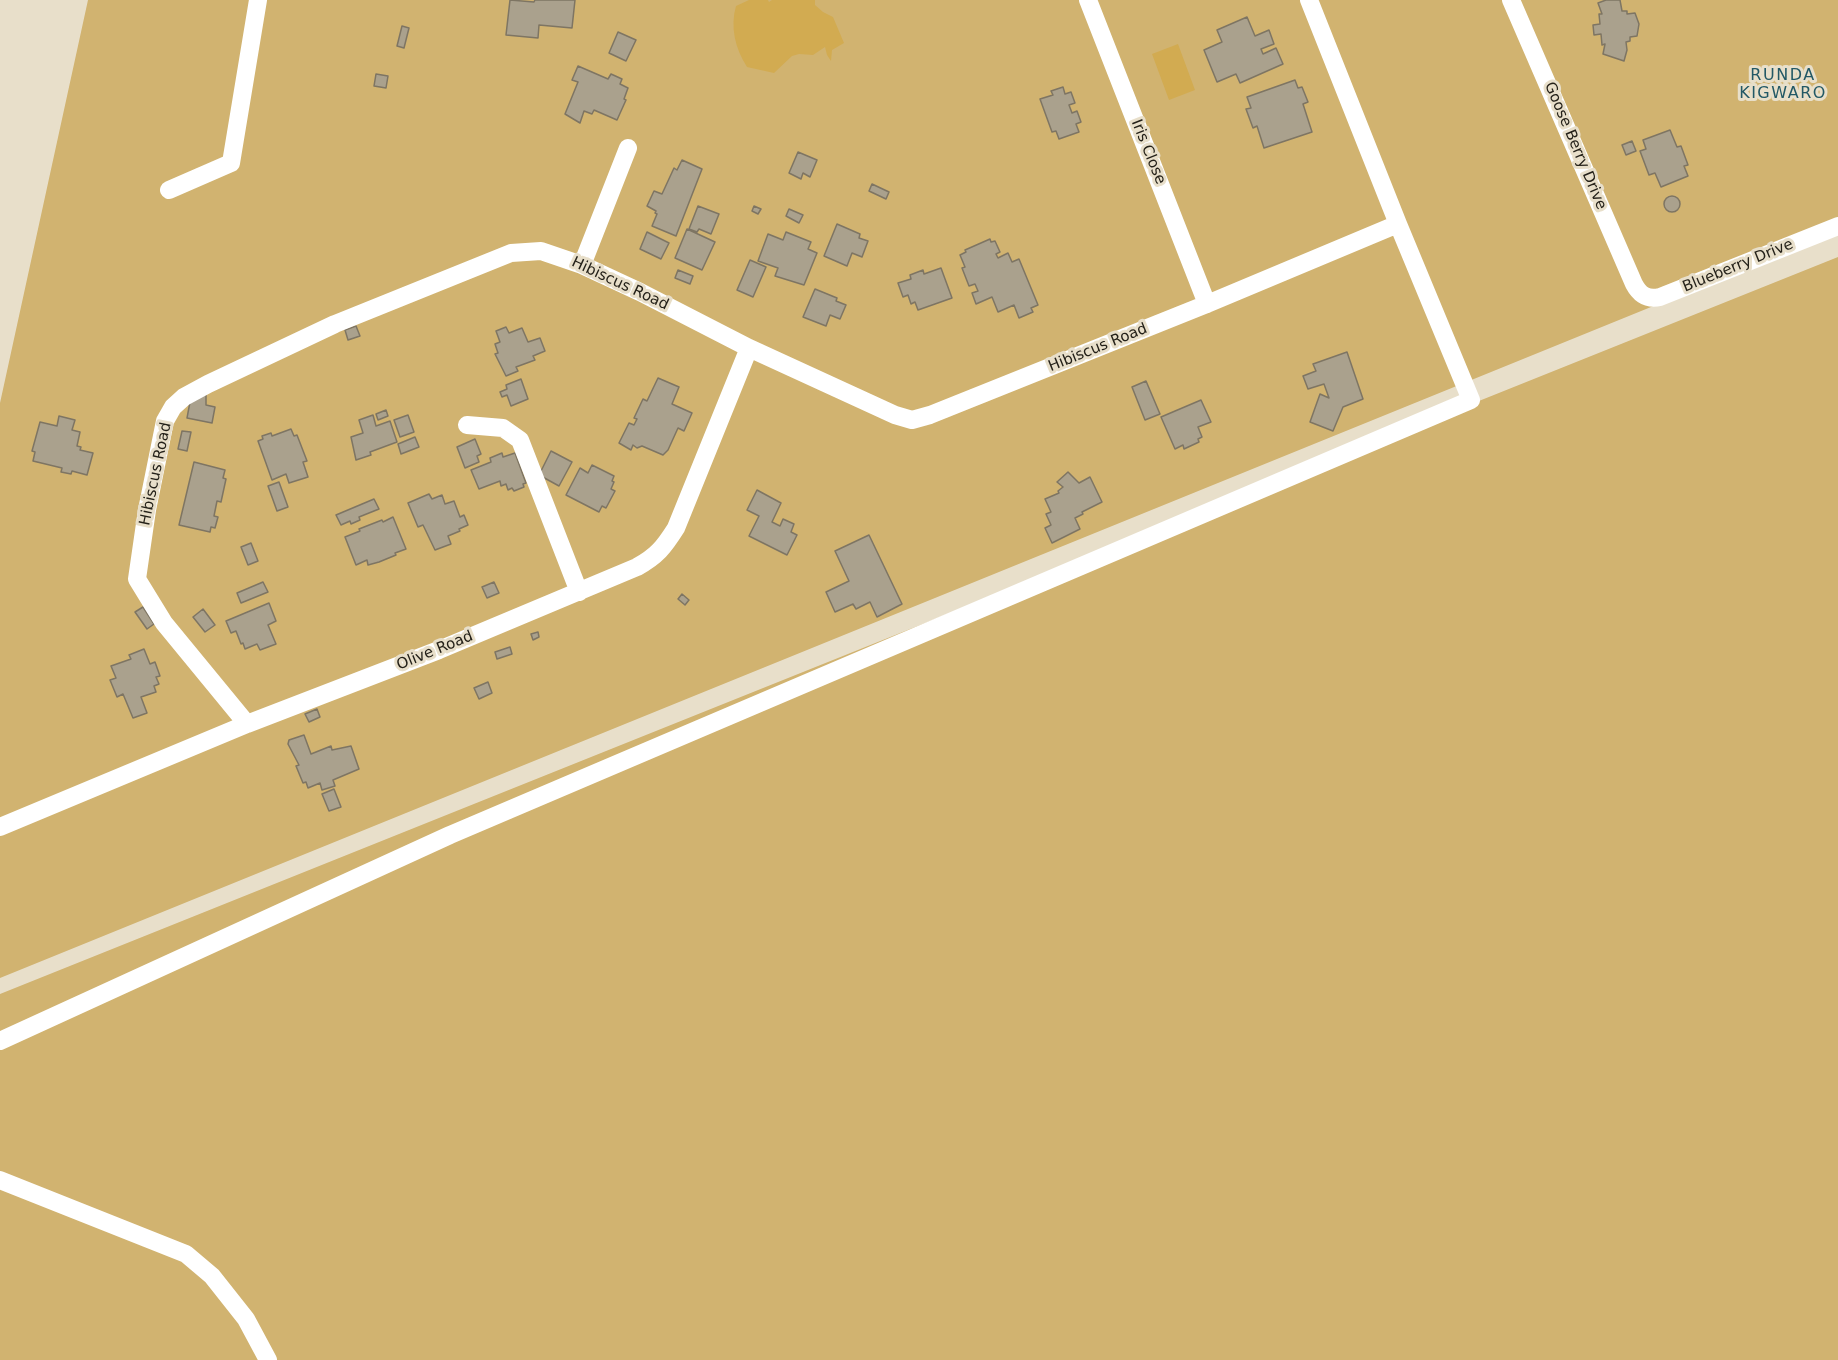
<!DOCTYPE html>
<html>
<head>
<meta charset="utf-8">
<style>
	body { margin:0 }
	canvas { display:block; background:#e8dfca }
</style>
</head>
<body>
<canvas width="1838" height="1360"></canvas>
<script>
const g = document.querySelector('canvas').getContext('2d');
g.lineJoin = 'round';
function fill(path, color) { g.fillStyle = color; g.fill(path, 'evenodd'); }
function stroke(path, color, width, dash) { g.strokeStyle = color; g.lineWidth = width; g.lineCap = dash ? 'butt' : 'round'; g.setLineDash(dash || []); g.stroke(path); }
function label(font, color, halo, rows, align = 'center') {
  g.font = font + ' "DejaVu Sans",sans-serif'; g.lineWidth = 6; g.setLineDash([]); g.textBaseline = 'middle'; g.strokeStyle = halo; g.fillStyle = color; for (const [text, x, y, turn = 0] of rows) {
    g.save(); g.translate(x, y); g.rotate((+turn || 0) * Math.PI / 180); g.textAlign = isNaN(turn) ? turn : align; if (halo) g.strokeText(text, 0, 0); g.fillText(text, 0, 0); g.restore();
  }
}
fill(new Path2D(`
	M88,0h1750v231l-1838,747v-575z
	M1838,257v1103h-1838v-366z`), '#d1b370');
fill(new Path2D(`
	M749,0h19l1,2 3,-2h43v5l8,7 10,5 11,26 -12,7 -1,11 -4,-6 -2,-8 -12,8 -14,-1 -7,2 -18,17 -27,-6c-12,-19 -17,-40 -11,-61z
	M1178,44l17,46 -26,10 -17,-46z`), '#d2ab51');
const building = new Path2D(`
	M510,0l24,2 1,-2h40l-3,28 -33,-3 -1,13 -32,-3z
	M1606,0h14l2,11h5v3l8,-1 4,11 -2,12 -7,1v4l-4,1 1,8 -3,11 -21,-7 2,-10 -3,1 -1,-11 -7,1 -1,-10 7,-1 -1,-10h3l-4,-11z
	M1247,17l8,19 14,-6 5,14 -13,5 2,5 13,-6 7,16 -43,19 -4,-9 -19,8 -13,-32 18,-8 -5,-12z
	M402,26l7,2 -5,20 -7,-2z
	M618,32l18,8 -10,21 -17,-8z
	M578,66l30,13 3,-5 11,5 -2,5 8,4 -4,11 2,1 -9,20 -23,-10 -2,4 -8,-3 -4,12 -15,-9 13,-32 -6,-2z
	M376,74l12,2 -2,12 -12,-2z
	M1295,80l3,8 4,-1 6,15 -5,2 9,28 -48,16 -7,-22 -4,2 -7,-19 5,-1 -4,-11z
	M1063,87l2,7 6,-2 4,11 -6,2 3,8 5,-2 4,11 -5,2 3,8 -20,7 -3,-8 -4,1 -12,-33 13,-4 -2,-4z
	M1670,130l7,17 4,-1 7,19 -4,1 4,10 -27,11 -6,-14 -6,2 -9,-24 6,-2 -3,-9z
	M1632,141l4,10 -10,4 -4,-10z
	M798,152l19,8 -7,17 -7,-4 -2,6 -12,-6z
	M682,160l20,9 -26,67 -24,-10 5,-12 -2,-1 1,-2 -9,-5 7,-15 8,3 12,-26 3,2z
	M872,184l17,8 -3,7 -17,-8z
	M1664 204a8 8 0 1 1 16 0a8 8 0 1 1-16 0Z
	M698,206l21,8 -8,20 -12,-5 -2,3 -8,-3z
	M754,206l7,3 -3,5 -6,-3z
	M789,209l14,6 -4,8 -13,-7z
	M837,224l23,10 -1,4 9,3 -6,16 -10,-4 -5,13 -23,-10z
	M687,229l28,13 -13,28 -27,-12z
	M647,232l22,11 -8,16 -21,-10z
	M786,232l25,10 -3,7 9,4 -13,32 -29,-9 3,-8 -20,-7 10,-27 15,6z
	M990,239l1,3 4,-1 5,11 -4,2 2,4 10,-5 4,9 7,-3 19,46 -7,3 2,4 -14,6 -5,-13 -16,7 -6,-15 -16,7 -4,-11 6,-2 -3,-7 -6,2 -7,-18 3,-1 -5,-12 6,-3 -1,-2z
	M750,260l16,7 -13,30 -16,-7z
	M941,268l11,30 -34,12 -3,-8 -4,2 -3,-9 -5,2 -5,-14 13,-4 -1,-4 13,-5 1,4z
	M678,270l15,6 -3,8 -15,-6z
	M815,289l22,9 -1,3 10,4 -6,14 -10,-4 -4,11 -23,-9z
	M356,326l4,10 -12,4 -3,-10z
	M506,327l3,6 13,-5 6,14 12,-4 5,13 -12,5 2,4 -19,7 2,4 -12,5 -11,-22 3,-1 -3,-9 5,-2 -4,-11z
	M1347,352l16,47 -20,8 -10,24 -23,-9 10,-28 9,4 -5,-14 -16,5 -5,-13 13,-5 -3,-7z
	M658,378l21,9 -7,17 20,9 -8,18 -6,-3 -10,22 -5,5 -21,-9 -5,2 -4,-3 -2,5 -12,-7 10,-20 5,2 3,-6 -3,-1 9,-19 4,2z
	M521,379l7,20 -17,7 -4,-11 -5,2 -2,-5 7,-3 -1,-4z
	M1146,381l14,33 -15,6 -13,-33z
	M206,389v16l9,2 -3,16 -25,-5 3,-16z
	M1201,400l10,22 -13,5 4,10 -4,2 1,3 -15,7 -1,-4 -8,4 -14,-32z
	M386,410l2,6 -10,4 -2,-6z
	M373,415l3,11 14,-5 7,21 -27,10 1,3 -15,5 -5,-23 12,-4 -4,-13z
	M408,415l6,17 -14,5 -6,-17z
	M59,416l16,4 -3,10 8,2 -3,14 4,1 -1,3 13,3 -6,22 -15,-4 -1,3 -10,-2 1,-4 -29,-7 2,-9 -3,-1 8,-29 17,4z
	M291,429l3,7 3,-1 10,26 -4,1 5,15 -19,6 -3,-9 -14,6 -14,-39 5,-2 -1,-3 9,-3 1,3z
	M182,431l9,1 -4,19 -9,-2z
	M415,437l4,10 -18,7 -3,-10z
	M475,439l6,15 -4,2 2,6 -14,6 -8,-21z
	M551,451l21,11 -13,24 -20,-11z
	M502,453l1,4 12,-4 11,30 -3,1 1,3 -10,4 -2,-3 -4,2 -2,-6 -5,2 -1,-5 -21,8 -8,-19 20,-8 -1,-4z
	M194,462l31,8 -2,8 3,1 -5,23 -4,-1 -3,15 4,1 -3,11 -4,-1 -1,5 -31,-7z
	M592,465l22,11 -2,5 2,1 -3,7 4,2 -9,17 -4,-2 -3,6 -33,-17 14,-27 8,5z
	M1068,472l11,11 11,-6 12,25 -20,10 1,2 -8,4 5,11 -28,14 -7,-15 6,-3 -5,-11 5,-2 -6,-13 14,-6 -1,-2 5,-4 -6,-5z
	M279,482l9,25 -11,4 -9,-25z
	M757,490l24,13 -9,19 8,4 3,-7 11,5 -3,8 6,3 -10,20 -38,-19 10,-20 -12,-6z
	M429,494l3,5 10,-4 3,9 9,-3 6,16 4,-2 4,10 -9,4 1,2 -12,5 3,8 -16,6 -12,-25 -5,2 -10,-24z
	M374,499l5,10 -20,8 1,3 -9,4 -1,-3 -9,4 -5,-10z
	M393,517l13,32 -11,4 1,2 -17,7 -11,3 -1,-5 -11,5 -11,-28 15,-6 -1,-2 23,-9 1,2z
	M869,535l33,69 -25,13 -7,-15 -14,7 -3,-5 -18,8 -9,-20 23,-11 -14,-30z
	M251,543l7,18 -10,4 -7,-18z
	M263,582l5,10 -27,11 -4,-10z
	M494,582l5,11 -12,5 -5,-11z
	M682,594l7,6 -4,5 -7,-6z
	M269,603l7,18 -8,4 8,19 -16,6 -3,-6 -12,5 -2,-6 -2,1 -5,-13 -5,2 -5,-12z
	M143,607l11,17 -7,5 -12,-17z
	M203,609l12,16 -10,7 -12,-15z
	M538,632l1,5 -6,3 -2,-6z
	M510,647l2,7 -15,5 -2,-7z
	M144,649l6,15 5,-2 5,14 -4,1 3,7 -5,2 2,6 -15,5 6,16 -14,5 -10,-24 -6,3 -7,-17 6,-2 -5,-12 20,-7 -2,-4z
	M488,682l4,11 -13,6 -5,-11z
	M317,709l3,8 -11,5 -4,-8z
	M304,735l7,19 20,-8 1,4 19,-4 8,23 -26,11 2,6 -13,4 -2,-7 -12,5 -2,-6 -3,1 -7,-17 3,-1 -11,-21 1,-4z
	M334,789l7,18 -12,4 -7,-17z`);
fill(building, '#aaa18d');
stroke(building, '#7e7563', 1.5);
stroke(new Path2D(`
	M1088,0l119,304
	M1511,0l123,284c6,11 13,16 26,13l178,-71
	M169,190l62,-27 27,-163
	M582,265l46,-117
	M467,425l36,3 17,12 59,152
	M247,724l-83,-101 -27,-44 10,-69 18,-89 8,-14 11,-10 24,-13 127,-60 176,-71 30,-2 41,14 58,27 109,56 146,67 17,5 18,-5 277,-111 191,-80
	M0,827l247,-103 192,-74 198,-83c20,-11 27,-20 39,-39l73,-180
	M0,1041l450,-206 1021,-435 -73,-176 -89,-224
	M0,1180l186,74 26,22 34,43 22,41`), '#fff', 18);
label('15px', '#242119', '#e8dfca', [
	["Goose Berry Drive",1575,146,67],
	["Iris Close",1148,152,68],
	["Blueberry Drive",1738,266,-22],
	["Hibiscus Road",620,284,25],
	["Hibiscus Road",1098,348,-22],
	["Hibiscus Road",156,474,-78],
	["Olive Road",435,651,-22]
]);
g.letterSpacing = '1.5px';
label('16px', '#225865', '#e8dfca', [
	["RUNDA",1783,76],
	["KIGWARO",1783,94]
]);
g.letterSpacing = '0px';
</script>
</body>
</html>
